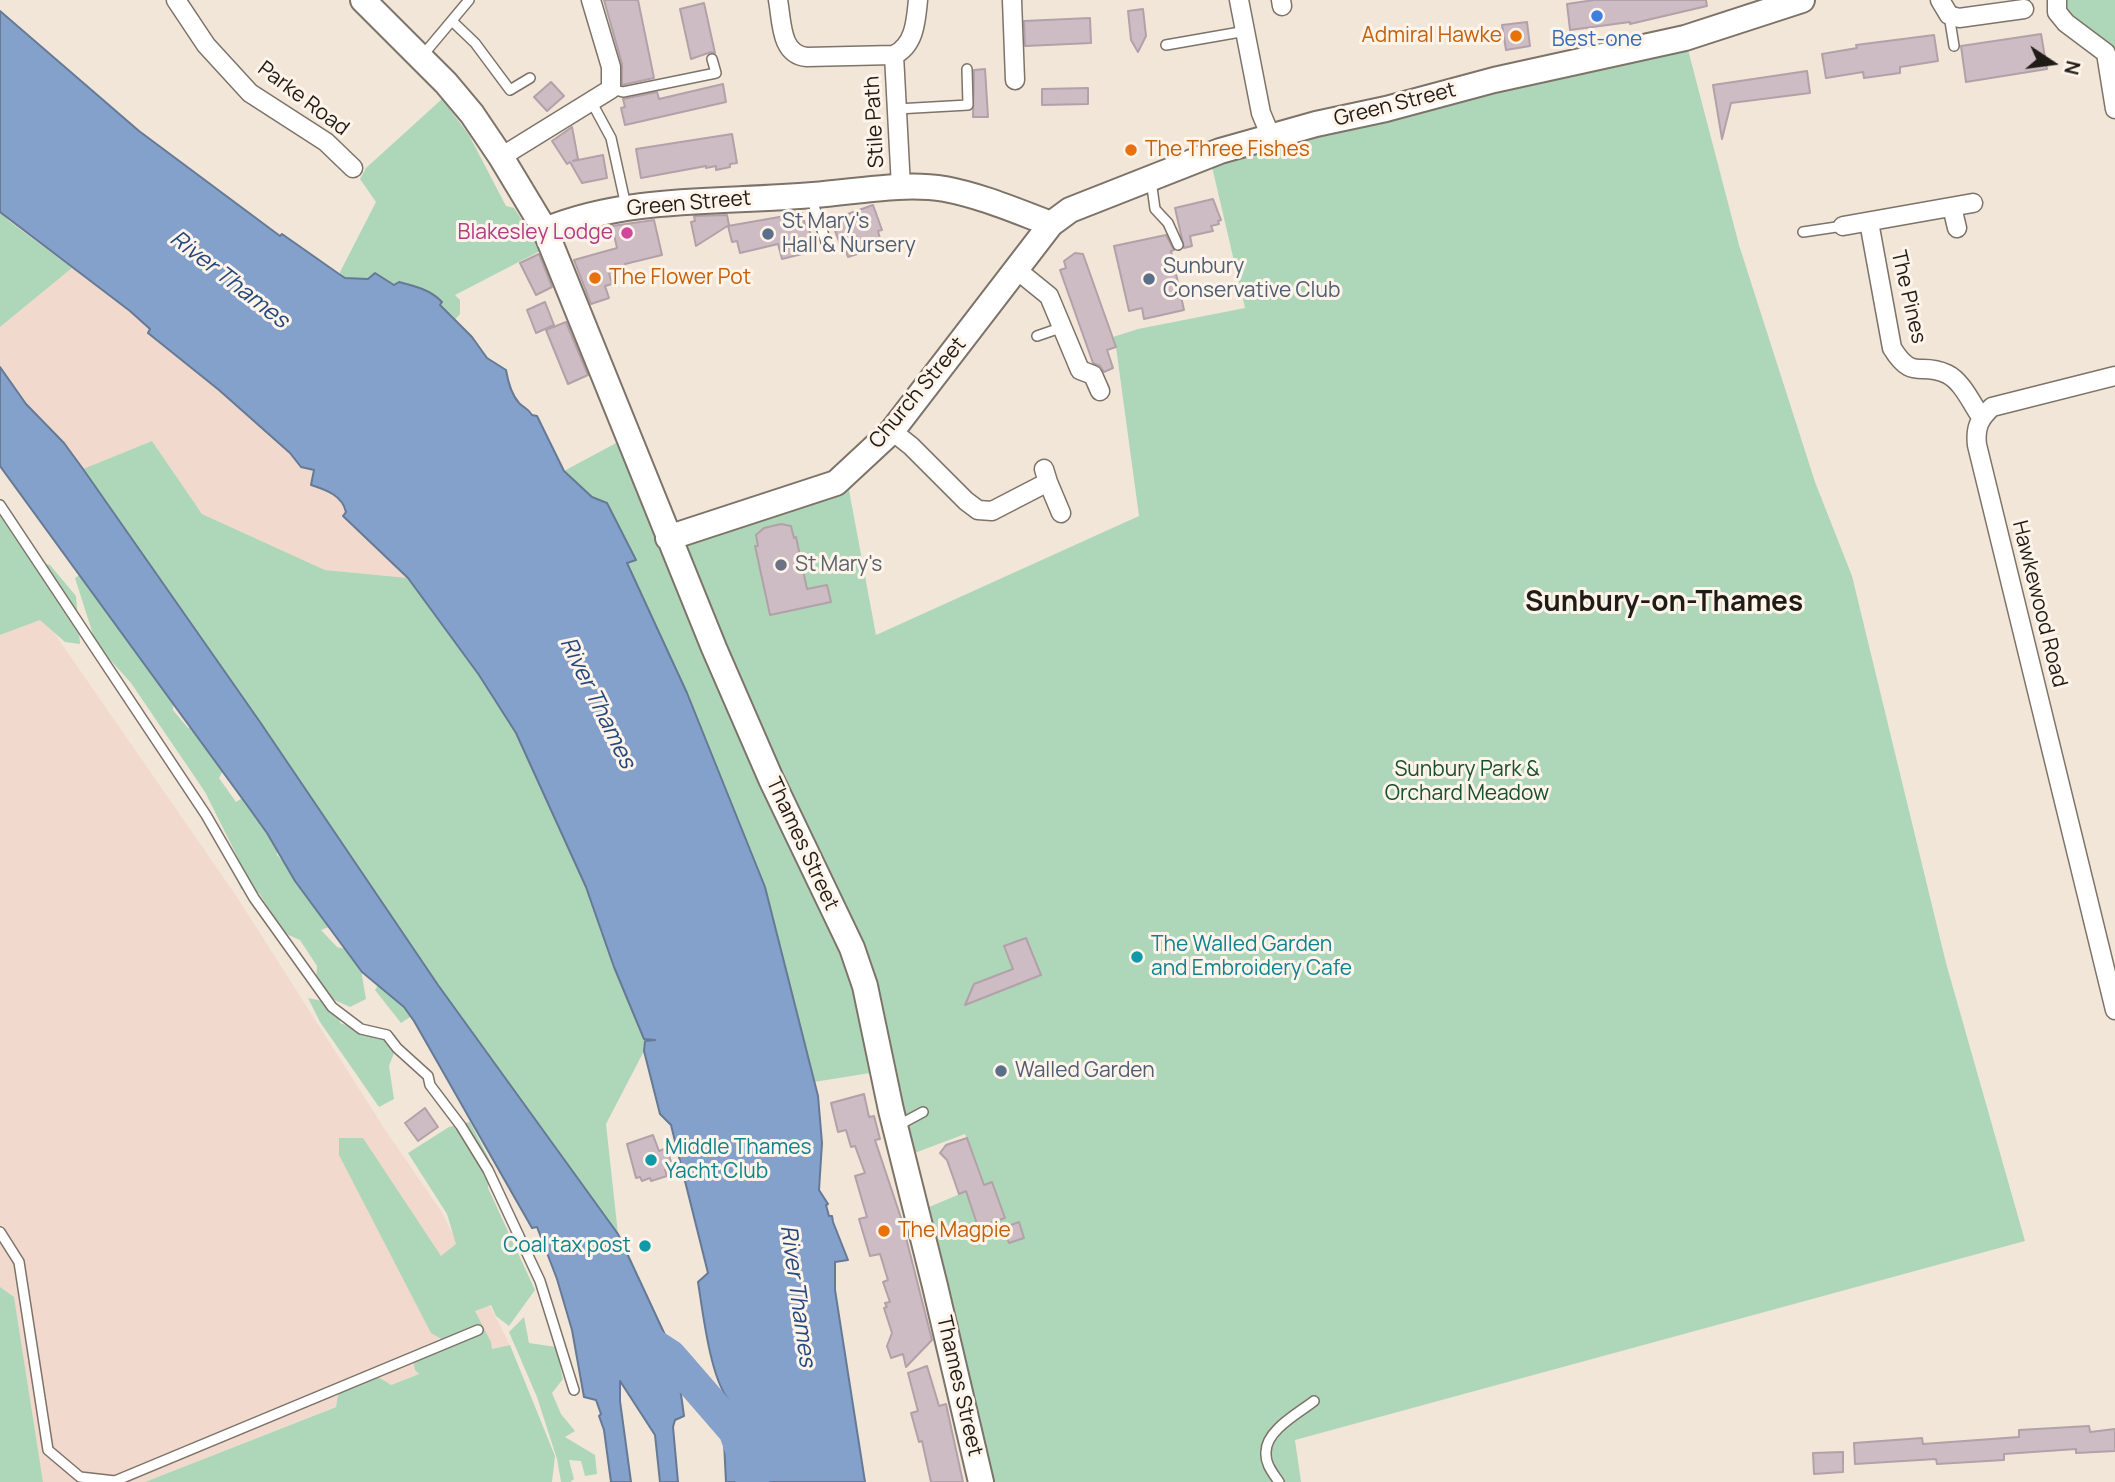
<!DOCTYPE html>
<html>
<head>
<meta charset="utf-8">
<style>
	body { margin:0 }
	#map { position:relative; width:2115px; height:1482px; overflow:hidden; background:#f2e6d9; font-family:Manrope,sans-serif }
	canvas { display:block }
	.north { position:absolute; left:2017px; top:28px; width:70px; height:70px; -webkit-text-stroke:5px #fef4ea; paint-order:stroke; rotate:103deg; font-size:19px; font-weight:700; line-height:28px; text-align:center; color:#1f1b16 }
	.north::after { content:''; display:block; margin:auto; width:24px; height:32px; background:#1f1b16; clip-path:polygon(50% 0,100% 100%,50% 72%,0 100%) }
</style>
</head>
<body>
<div id="map">
<canvas width="2115" height="1482"></canvas>
<div class="north">N</div>
</div>
<script>
const g = document.querySelector('canvas').getContext('2d');
g.lineJoin = 'round';
function fill(path, color) { g.fillStyle = color; g.fill(path, 'evenodd'); }
function stroke(path, color, width, dash) { g.strokeStyle = color; g.lineWidth = width; g.lineCap = dash ? 'butt' : 'round'; g.setLineDash(dash || []); g.stroke(path); }
function label(font, color, halo, rows, align = 'center') {
  g.font = font + ' Manrope,sans-serif'; g.lineWidth = 6; g.setLineDash([]); g.textBaseline = 'middle'; g.strokeStyle = halo; g.fillStyle = color; for (const [text, x, y, turn = 0] of rows) {
    g.save(); g.translate(x, y); g.rotate((+turn || 0) * Math.PI / 180); g.textAlign = isNaN(turn) ? turn : align; if (halo) g.strokeText(text, 0, 0); g.fillText(text, 0, 0); g.restore();
  }
}
fill(new Path2D(`
	M72,268l58,43 21,18 -3,4 71,57 71,63 11,14 14,3 15,22 14,13 2,7 -3,4 65,62 -83,-8 -123,-56 -50,-73 -69,28 -19,-26 -38,-39 -26,-37v-40z
	M41,619l9,8 187,270 147,231 57,83 69,134 -44,10 -321,127h-102l-29,-184 -14,-11v-652z`), '#f1d9ce');
fill(new Path2D(`
	M2061,0h54v58l-47,-38z
	M1685,38l54,207 76,237 37,94 94,387 79,278 -730,199 6,42h-320l-64,-270 55,-23 -2,16 8,22 26,-9 -12,-35 -8,2 -19,-51 -61,23 -39,-171 -186,-452 167,-60 30,161 263,-119 -23,-169 -3,-10 25,-8 107,-21 -36,-154z
	M442,99l27,36 37,71 8,2 28,42 -87,45 5,5v14l-17,19 -56,-53 -42,-2 -6,-4 37,-72 -16,-23 6,-11z
	M0,211l9,10 63,47 -72,59z
	M152,441l50,73 123,56 83,8 71,97 37,58 70,154 28,80 31,74 -1,10 -38,73 12,110 -180,-249 -178,-263 -177,-253z
	M618,442l235,538 17,93 -56,9 -49,-195 -78,-194 -60,-130 9,-3 -29,-56 -15,-7 -28,-26z
	M0,511l32,49 18,5 26,31 4,48 -15,-2 -25,-22 -40,15z
	M88,569l86,112 -1,29 15,18 17,-5 26,33 -12,22 17,24 16,-10 24,36 1,27 28,31 29,39 -13,5 16,17 21,5 8,47 -16,8 -20,-9 -14,-18 1,-14 -17,-26 -16,-7 -25,-40 -18,-4 -6,-13 3,-18 -33,-66 -74,-109 -35,-39 -21,-66z
	M382,979l36,33 -17,11 -26,-33z
	M308,998l30,6 2,19 43,16 11,14 -5,13 5,33 -15,8 -59,-85z
	M470,1122l20,39 -2,27 47,102 -26,36 -13,-10 -5,-11 -16,6 16,31 1,7 18,-4 45,111 -3,26h-407l191,-75 4,-22c21,-8 31,-15 51,0l28,-11 -4,-4 -3,-15 31,-15 -12,-7 -92,-178v-17h24l78,118 15,-12 -9,-30 -39,-61 41,-26z
	M0,1287l14,10 29,185h-43z
	M524,1317l5,26 27,4 7,32 -11,14 9,21 14,17 -10,6 30,18 2,19 -12,2 -4,-15 -12,-1 5,19 -4,3h-9l-4,-23 -20,-62 -28,-65z`), '#aed7ba');
const water = new Path2D(`
	M0,11l139,120 141,105 2,-2 57,40 6,4 23,1 7,-6 19,12 5,-3c16,4 32,8 43,20l-2,3 32,32 15,21 19,12c2,12 5,24 13,33 5,5 9,5 13,12l5,1 27,55 28,26 15,6 29,57 -9,3 60,130 78,194 53,209 4,47 -3,47 9,14 -2,1 3,11h3l1,6 15,38 -13,2v28l30,192h-139l-3,-60 -8,-11 13,-12c-18,-23 -25,-86 -30,-117l10,-9 -37,-148 -11,-11 -16,-63 1,-10 10,-1 -11,-1 -30,-72 -28,-80 -70,-154 -37,-58 -71,-97 -65,-62 3,-4c-4,-17 -20,-22 -35,-27l3,-15 -13,-3 -11,-14 -71,-63 -71,-57 2,-4 -20,-18 -130,-99z
	M0,367l26,37 38,39 19,26 177,253 178,263 180,249 48,103 25,27 -10,10 -3,-2 6,44 -9,4 -2,7 5,55h-18l-5,-47 -35,-54v20l11,81h-20l-7,-52 -5,-14 2,-2 -5,-14 -12,-3 -12,-67 -15,-51 -20,-52 -5,1 -118,-207 -10,-14 -42,-35 -67,-91 -28,-48 -20,-28 -247,-339z`);
fill(water, '#84a1cb');
stroke(water, '#667995', 2);
stroke(new Path2D(`
	M650,1343l20,13 65,75 18,51`), '#84a1cb', 33);
const building = new Path2D(`
	M604,0h34l16,78 -32,7v-21z
	M1594,0h112l1,6 -77,18v-2l-60,8 -3,-26z
	M704,3l11,50 -4,-1 -20,7 -11,-50z
	M1143,9l3,27 -8,16 -7,-12 -3,-29z
	M1090,18l1,25 -66,3 -1,-25z
	M1527,22l3,24 -24,4 -4,-25z
	M2041,34l6,35 -81,13 -5,-36z
	M1934,35l4,26 -38,6v6l-36,5 -1,-6 -37,6 -4,-24 35,-6 -1,-3z
	M985,69l3,48h-15l1,-47z
	M1807,71l3,22 -79,10 -9,36 -9,-54z
	M551,82l13,14 -17,15 -13,-14z
	M723,84l3,18 -101,23 -4,-17 4,-1 -2,-8 34,-7 2,7z
	M1088,88v16l-46,1v-16z
	M572,127l6,32 -5,2 30,-6 4,23 -25,5 -12,-21 -3,2 -15,-23z
	M732,134l5,29 -7,1v3l-14,3v-4l-10,2v-2l-65,12 -5,-29z
	M1213,199l8,21 -3,1 1,3 -8,2 2,5 -23,5 2,10 -8,2 -9,-40z
	M873,205l9,25 -4,1 4,15 -34,11 -5,-14 -3,1 -9,-24z
	M802,213l4,16 3,-1 5,23 -32,8 -4,-15 -38,9 -3,-12 -5,1 -4,-16z
	M727,215l2,10 -33,21 -5,-24 4,-1 -1,-5z
	M654,220l8,35 -37,9 1,4 -17,5 3,11 -7,2 4,12 -18,6 -17,-44 43,-12 -5,-22z
	M1166,235l8,15 -3,1 13,59 -40,9 -2,-11 -13,3 -15,-65z
	M1075,253l8,1 33,93 -9,3 6,18 -9,4 -4,-6 -7,-3 -33,-93 6,-2 -2,-7z
	M539,254l13,33 -16,8 -16,-32z
	M545,302l9,23 -18,8 -9,-23z
	M566,322l22,53 -20,9 -22,-54z
	M781,524l10,2 3,12 2,-1 11,52 20,-4 4,17 -61,13 -15,-69h3l-2,-11 8,-7z
	M1026,938l15,37 -76,30 9,-21 39,-15 -9,-23z
	M864,1094l5,23 5,-1 6,23 -5,1 26,78 31,122 -26,27 -3,-13 -12,4 -4,-12 5,-13 -8,-25 3,-1 -2,-4 5,-1 -7,-20 5,-2 -8,-26 -10,2 -11,-37 8,-2 -12,-41 10,-3 -10,-27 -4,1 -5,-17 -8,2 -7,-29z
	M425,1108l13,19 -20,14 -13,-18z
	M653,1135l6,16 8,-3 6,21 -8,1 2,6 -16,5 -1,-3 -8,3 -2,-4 -4,1 -9,-34z
	M967,1138l17,47 8,-3 13,36 -27,9 -12,-36 -7,3 -12,-34 -7,-7 6,-8z
	M1019,1222l5,16 -15,5 -6,-15z
	M927,1366l12,40 7,-2 17,78h-32l-9,-41 -3,1 -8,-29 7,-2 -10,-38z
	M2089,1426l1,6 25,-3v22l-39,2v-4l-72,5v6l-67,4 -1,-5 -81,5 -1,-21 68,-5 1,6 96,-7v-7z
	M1843,1452v20l-29,2 -1,-21z`);
fill(building, '#cdbcc3');
stroke(building, '#b2a1a8', 2);
const lane = new Path2D(`
	M1949,15l5,31
	M452,21l23,22 35,47 20,-12
	M1166,45l80,-14
	M423,55l46,-55
	M611,89l12,3 93,-19 -4,-14
	M591,101l20,37 13,59
	M897,109l71,-4 -1,-36
	M1151,180l4,29 13,14 10,22
	M811,197l15,45
	M1803,232l40,-6
	M1037,336l26,-9
	M0,505l206,310 48,83 78,109 29,22 26,6 10,13 31,28 2,9 31,41 27,44 52,111 34,109
	M897,1126l26,-14
	M0,1232l19,30 29,188 32,27 35,4 363,-151
	M1279,1482c-6,-9 -14,-18 -13,-30 0,-22 33,-39 48,-51`);
const street = new Path2D(`
	M176,0l30,45 44,48 76,49 27,26
	M778,0c4,21 2,55 29,57l87,-2 7,132
	M1012,0l3,80
	M1239,0l22,113 10,24
	M1281,0l1,6
	M1940,0l9,15 10,3 65,-9
	M2057,0v12l9,11 40,30 9,56
	M894,55c21,-10 22,-35 24,-55
	M501,157l110,-68v-22l-20,-67
	M1952,207l5,21
	M1869,222l23,126c21,34 28,13 55,26 15,7 25,30 34,43
	M1843,226l130,-23
	M1017,270l32,26 31,74 13,5 7,16
	M2115,376l-123,31c-13,12 -17,21 -15,38l138,565
	M892,431l19,15 55,55 12,9 14,1 56,-29 -4,-13
	M1048,482l13,31`);
const secondary = new Path2D(`
	M363,0l83,83 26,31 29,43 44,73 169,418 57,131 81,169 13,38 26,124 44,176 46,196
	M545,230c84,-35 179,-27 268,-35 43,-3 89,-13 132,-6 37,7 71,22 106,35
	M668,538l168,-55 56,-52 159,-207 19,-14 150,-59 96,-27 70,-15 108,-29 191,-42 117,-38`);
stroke(lane, '#7e7368', 12);
stroke(street, '#7e7368', 21);
stroke(secondary, '#7e7368', 28);
stroke(lane, '#fff', 9);
stroke(street, '#fff', 18);
stroke(secondary, '#fff', 24);
for (const [x, y, r, color] of [
	[1597,16,7,"#3f7fe0"],
	[1516,36,7,"#e8710a"],
	[1131,150,7,"#e8710a"],
	[627,233,7,"#d1479c"],
	[768,234,7,"#5c6f8a"],
	[595,278,7,"#e8710a"],
	[1149,279,7,"#5c6f8a"],
	[781,565,7,"#6b7280"],
	[1137,957,7,"#0f9aa8"],
	[1001,1071,7,"#5c6f8a"],
	[651,1160,7,"#0f9aa8"],
	[884,1231,7,"#e8710a"],
	[645,1246,7,"#0f9aa8"]
]) { const dot = new Path2D(); dot.arc(x, y, r, 0, 2 * Math.PI); g.fillStyle = color; g.fill(dot); stroke(dot, '#fef4ea', 2.5); }
label('21px', '#c56008', '#fef4ea', [
	["Admiral Hawke",1502,36,"right"],
	["The Three Fishes",1145,150],
	["The Flower Pot",609,278],
	["The Magpie",898,1231]
], 'left');
label('21px', '#366cbe', '#fef4ea', [
	["Best-one",1597,40]
]);
label('21px', '#1f1b16', '#fef4ea', [
	["Parke Road",303,99,37],
	["Green Street",1395,105,-14],
	["Stile Path",875,122,-93],
	["Green Street",689,204,-5],
	["The Pines",1908,297,77],
	["Church Street",918,393,-50],
	["Hawkewood Road",2039,604,76],
	["Thames Street",802,844,65],
	["Thames Street",959,1386,77]
]);
label('21px', '#4e5e75', '#fef4ea', [
	["St Mary's",782,222],
	["Hall & Nursery",782,246],
	["Sunbury",1163,267],
	["Conservative Club",1163,291],
	["Walled Garden",1015,1071]
], 'left');
label('21px', '#b23c85', '#fef4ea', [
	["Blakesley Lodge",613,233]
], 'right');
label('21px', '#5b616d', '#fef4ea', [
	["St Mary's",795,565]
], 'left');
label('21px', '#184f2f', '#fef4ea', [
	["Sunbury Park &",1467,770],
	["Orchard Meadow",1467,794]
]);
label('21px', '#0d838f', '#fef4ea', [
	["The Walled Garden",1151,945],
	["and Embroidery Cafe",1151,969],
	["Middle Thames",665,1148],
	["Yacht Club",665,1172],
	["Coal tax post",631,1246,"right"]
], 'left');
label('italic 23px', '#24487e', '#fef4ea', [
	["River Thames",229,280,38],
	["River Thames",597,703,64],
	["River Thames",797,1296,82]
]);
label('bold 28px', '#1f1b16', '#fef4ea', [
	["Sunbury-on-Thames",1664,603]
]);
</script>
</body>
</html>
